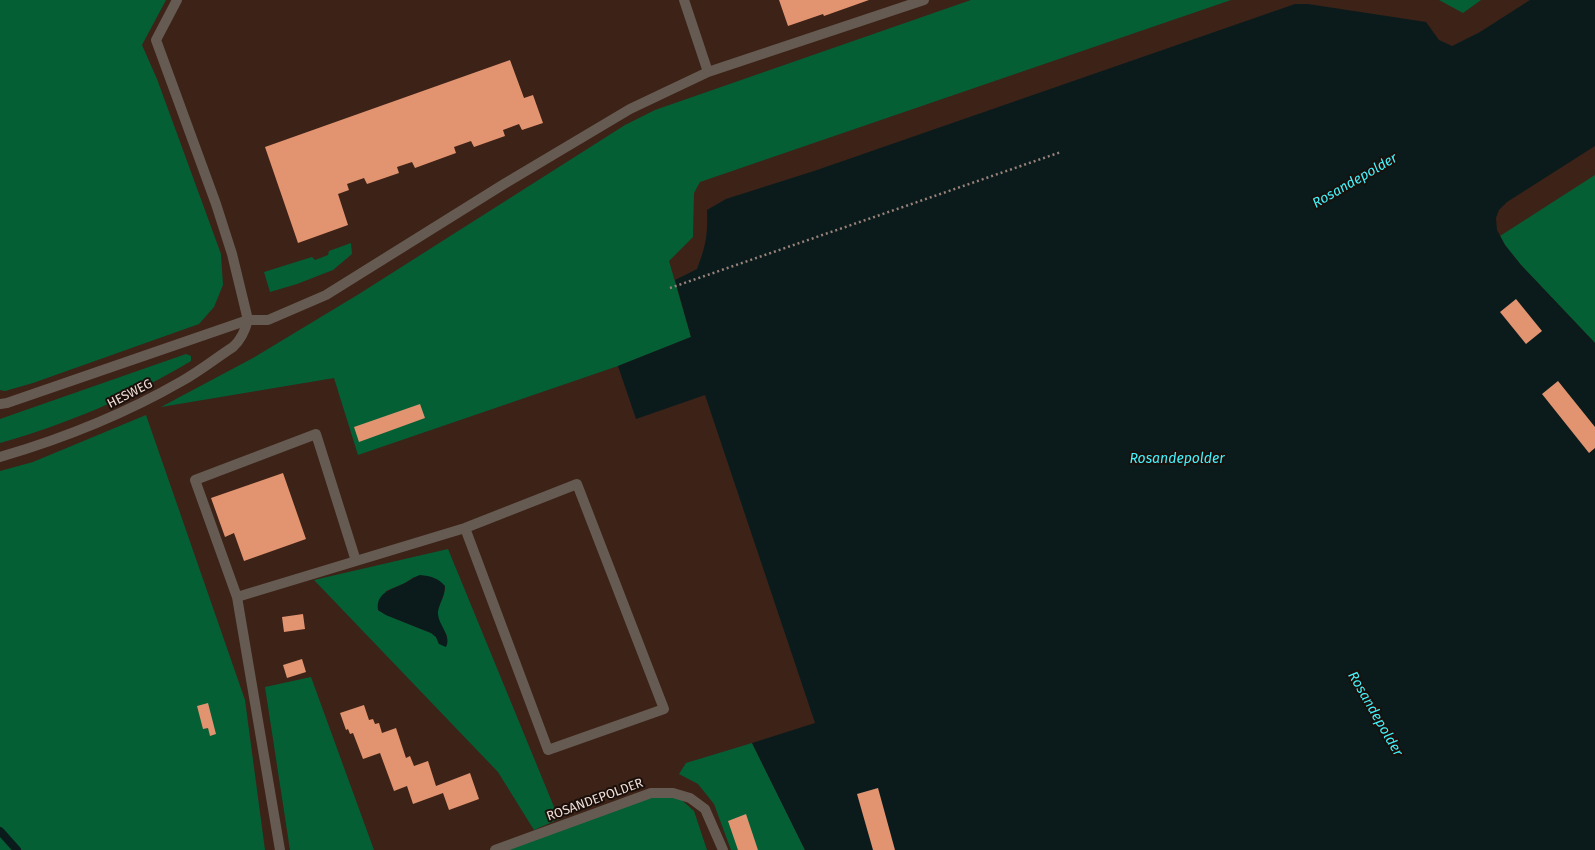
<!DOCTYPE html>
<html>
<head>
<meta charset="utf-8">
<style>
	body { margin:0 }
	canvas { display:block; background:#3c2217 }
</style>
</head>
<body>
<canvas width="1595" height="850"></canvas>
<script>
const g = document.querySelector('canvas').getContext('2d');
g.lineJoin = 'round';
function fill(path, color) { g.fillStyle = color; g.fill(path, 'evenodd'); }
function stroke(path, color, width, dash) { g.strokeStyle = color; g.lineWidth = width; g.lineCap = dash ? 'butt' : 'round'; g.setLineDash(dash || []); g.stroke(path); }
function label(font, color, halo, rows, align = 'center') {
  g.font = font + ' "Fira Sans",sans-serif'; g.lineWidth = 4; g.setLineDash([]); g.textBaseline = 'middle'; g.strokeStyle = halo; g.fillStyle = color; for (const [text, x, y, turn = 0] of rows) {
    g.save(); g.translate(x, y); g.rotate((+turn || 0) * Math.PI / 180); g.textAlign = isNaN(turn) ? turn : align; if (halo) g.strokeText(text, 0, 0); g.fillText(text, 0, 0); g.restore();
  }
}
fill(new Path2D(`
	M0,0h166l-24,45 15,34 64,175 2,31 -9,22 -15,17 -166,59 -28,8 -5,-1z
	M971,0h260l-531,182 -6,11 -1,44 -24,24 22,76 -73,29 -260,89 -24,-77 -173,29 92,-49 106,-64 266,-169 30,-15z
	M1439,0h42l-18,13z
	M1595,175v168l-74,-78 -16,-20 -5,-9z
	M351,243l1,11 -19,16 -36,14 -27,8 -6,-20 48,-15 3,3 13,-5 1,-4z
	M186,354l5,2v5c-58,35 -126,64 -191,82v-24z
	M146,415l99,285 20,150h-265v-379l33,-9z
	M448,549l111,270 -25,11 -36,-58 -184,-192zM414,577l31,9c0,12 -6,17 -8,26 -1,8 7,17 10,24l-8,8 -3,-7 -5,-4 -45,-18 -8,-5 8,-19 19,-8z
	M311,677l63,173h-84l-25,-163z
	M752,743l53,107h-74l-17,-46 -16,-20 -19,-10 7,-11z
	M653,795h23l18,16 13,39h-206z`), '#045f35');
fill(new Path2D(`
	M1530,0h65v146l-88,56 -8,8 -3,8 1,12 8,15 16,20 74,78v507h-790l-53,-107 63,-20 -110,-328 -69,24 -18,-53 73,-29 -16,-57 22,-11c9,-23 11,-35 10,-59l19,-11 91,-29 478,-166h13l118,18 13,18 13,6 28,-14z
	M420,575c11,1 18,3 25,11 0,10 -8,22 -7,28 1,12 14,22 8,33l-7,-3 -3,-7 -5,-4 -45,-18 -8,-5c-2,-17 12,-20 25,-26 6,-3 11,-7 17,-9z`), '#0b1b1c');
stroke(new Path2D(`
	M0,831l17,19`), '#0b1b1c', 8);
fill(new Path2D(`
	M779,0h90l-45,16 -1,-2 -35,12z
	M510,60l14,38 9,-3 10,28 -21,7 -3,-6 -16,6 2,6 -31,11 -3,-6 -17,6 2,6 -41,15 -3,-6 -15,5 2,6 -32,11 -3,-6 -17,6 2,6 -11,4 10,31 -50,18 -33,-96z
	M1516,299l26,32 -16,13 -26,-32z
	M1558,381l37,46v21l-6,5 -47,-59z
	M420,404l5,14 -66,24 -5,-15z
	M283,473l23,66 -62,22 -10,-28 -9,4 -14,-39z
	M303,614l2,15 -21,3 -2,-15z
	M302,659l4,13 -19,6 -4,-13z
	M208,703l8,31 -6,2 -2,-8 -5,1 -6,-23z
	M364,705l5,15 4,-1 2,5 4,-1 3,10 14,-5 10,30 4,-2 4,10 14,-5 8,25 34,-13 9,26 -30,11 -6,-17 -30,11 -6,-18 -13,5 -14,-38 -17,6 -10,-26 -3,1 -2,-5 -2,1 -6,-17z
	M878,788l17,62h-22l-16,-56z
	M746,814l12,36h-20l-10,-29z`), '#e29370');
stroke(new Path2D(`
	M670,288l391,-136`), '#988279', 2.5, [2, 3]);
stroke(new Path2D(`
	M684,0l24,72
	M248,320h20l58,-25 178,-111 126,-75 78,-37 216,-72
	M237,597l-42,-117 121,-46 40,127
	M280,850l-43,-253 228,-69 112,-44 87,225 -116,41 -83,-222`), '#665b52', 10);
stroke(new Path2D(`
	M0,404l7,-1 241,-83
	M0,457c65,-19 123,-42 182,-76 18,-10 34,-23 51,-34 8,-7 12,-16 15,-27l-16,-66 -16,-50 -60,-164 21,-40
	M495,850l156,-57h22l17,5 15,11 18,41`), '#665b52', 10);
label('13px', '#eedcd5', '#1a0f0a', [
	["HESWEG",130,394,-27],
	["ROSANDEPOLDER",595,800,-20]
]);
label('italic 14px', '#42f4fd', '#1a0f0a', [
	["Rosandepolder",1355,181,-30],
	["Rosandepolder",1177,459],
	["Rosandepolder",1375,714,60]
]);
</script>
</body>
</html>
